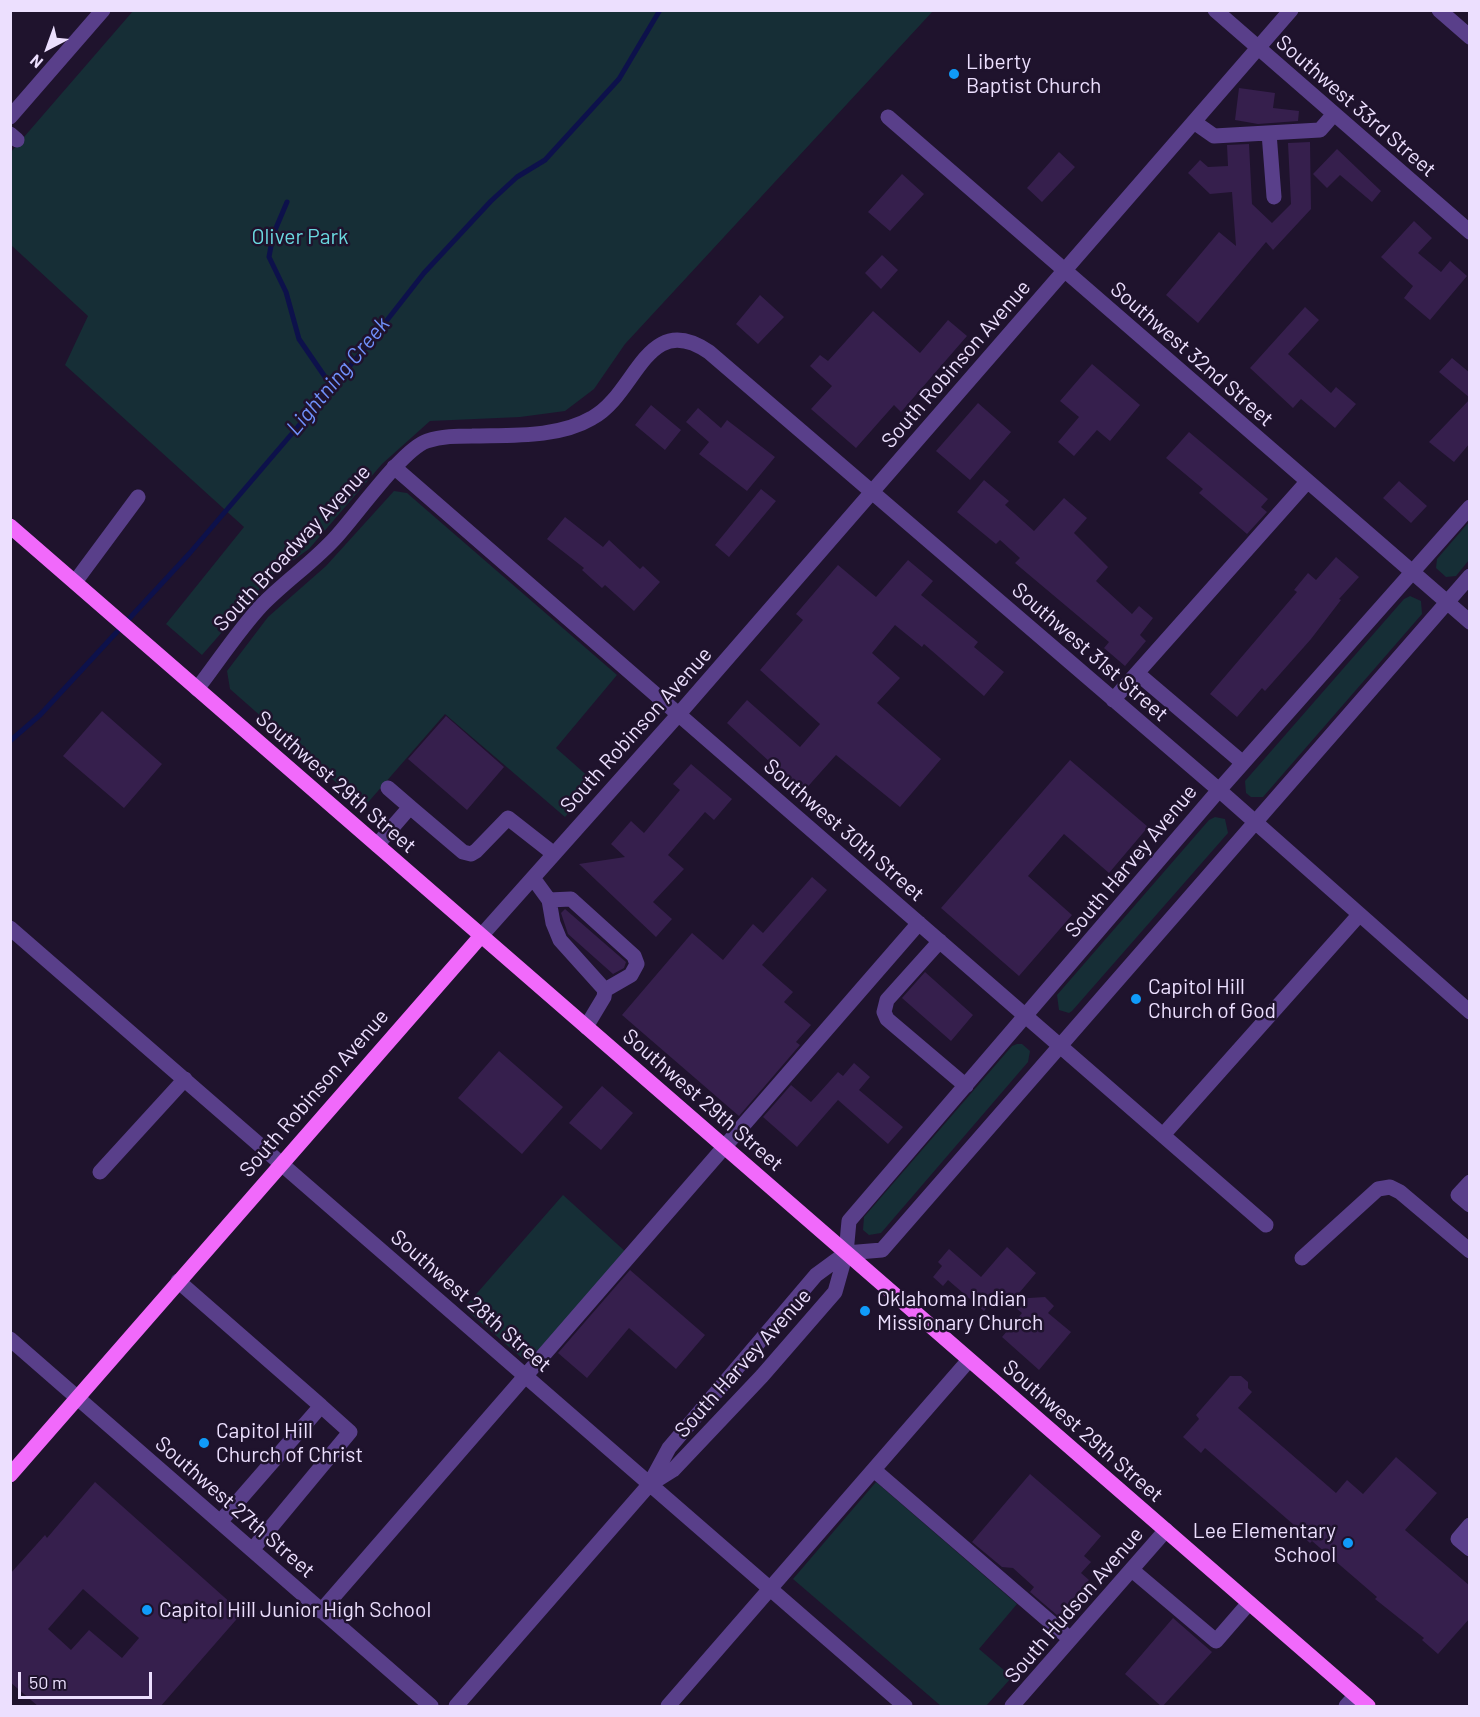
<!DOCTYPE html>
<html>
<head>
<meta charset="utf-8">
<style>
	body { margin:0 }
	#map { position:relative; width:1480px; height:1717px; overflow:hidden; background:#1f132d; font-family:Barlow,sans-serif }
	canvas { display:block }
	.frame { position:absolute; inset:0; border:12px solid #ecdffe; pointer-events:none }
	.north { position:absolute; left:18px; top:18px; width:60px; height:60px; -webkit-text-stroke:4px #1f132d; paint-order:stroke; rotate:221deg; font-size:16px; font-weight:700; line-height:24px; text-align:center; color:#ecdffe }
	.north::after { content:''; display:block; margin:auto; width:21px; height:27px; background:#ecdffe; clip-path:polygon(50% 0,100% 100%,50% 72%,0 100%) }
	.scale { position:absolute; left:18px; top:1672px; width:134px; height:27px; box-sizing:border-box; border:3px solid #ecdffe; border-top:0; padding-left:8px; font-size:18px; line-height:21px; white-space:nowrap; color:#ecdffe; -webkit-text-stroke:4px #1f132d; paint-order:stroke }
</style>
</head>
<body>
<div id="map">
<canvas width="1480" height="1717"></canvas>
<div class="frame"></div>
<div class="north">N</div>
<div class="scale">50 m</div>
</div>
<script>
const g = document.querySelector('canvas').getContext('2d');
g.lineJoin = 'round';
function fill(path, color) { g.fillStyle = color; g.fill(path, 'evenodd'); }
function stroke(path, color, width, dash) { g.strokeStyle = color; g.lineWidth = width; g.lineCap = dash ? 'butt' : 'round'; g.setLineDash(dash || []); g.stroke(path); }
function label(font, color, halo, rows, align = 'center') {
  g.font = font + ' Barlow,sans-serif'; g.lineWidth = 5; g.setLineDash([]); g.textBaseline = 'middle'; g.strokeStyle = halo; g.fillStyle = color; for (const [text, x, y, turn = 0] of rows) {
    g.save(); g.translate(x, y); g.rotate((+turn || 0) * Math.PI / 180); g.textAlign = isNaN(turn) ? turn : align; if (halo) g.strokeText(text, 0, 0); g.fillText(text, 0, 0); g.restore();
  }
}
fill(new Path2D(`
	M133,11h800l-308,333 -31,45 -29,22 -45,6 -90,4 -48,43 -73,85 -38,27 -69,79 -36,-31 78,-97 -179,-162 23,-49 -77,-71v-93z
	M394,491l13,2 210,182 -61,73 35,31v8l-26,30 -120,-103 -81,93 -134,-118 -3,-18 41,-54 58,-51z
	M1469,522v38l-13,16 -10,1 -10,-9 1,-9z
	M1410,596l11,5 1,13 -159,183h-12l-5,-4 -1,-12 159,-182z
	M1215,817l10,2 3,14 -156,178 -3,2 -10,-3 -2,-15 152,-175z
	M1017,1044h5l8,7 -2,11 -147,171 -12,2 -6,-5 1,-13 148,-171z
	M563,1195l64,58 -97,106h-7l-59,-51z
	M876,1482l141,122 -38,45 33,28 -26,29h-45l-148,-127z`), '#162e36');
stroke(new Path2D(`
	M287,202l-14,33 -4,22 17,35 13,47 33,48
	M10,741l30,-26 149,-161 177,-207 58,-74 67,-72 26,-24 28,-17 74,-81 41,-69`), '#0d114b', 5);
fill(new Path2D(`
	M1239,88l36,5 -2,15 26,3 -1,10 -40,3 -23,-4z
	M1310,142l1,67 -38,41 -7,-8 -68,81 -32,-28 53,-63 17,14 -4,-54 -22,2 -22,-21 12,-13 8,7 20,-1 -1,-21 22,-1 3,60 20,19 19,-19 -3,-61z
	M1337,149l44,42 -9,11 -32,-27 -13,13 -14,-14z
	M1059,152l16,15 -33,35 -15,-14z
	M902,174l22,20 -34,37 -22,-19z
	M1414,221l18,17 -14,15 23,19 9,-11 17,15 -37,44 -26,-22 9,-12 -32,-29z
	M882,255l16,15 -17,19 -16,-16z
	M760,295l24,22 -26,27 -22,-20z
	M1305,307l14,13 -31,34 43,39 5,-6 20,17 -21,24 -34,-29 -8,9 -43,-40z
	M873,311l47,42 28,-33 19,16 -66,76 -7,-7 -38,43 -45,-39 21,-23 -22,-20 10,-11 8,6z
	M1452,358l18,15v25l-31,-26z
	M1092,364l48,41 -30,36 -13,-11 -23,26 -16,-14 21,-25 -19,-16z
	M1470,399v44l-16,19 -25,-20z
	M978,403l33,29 -41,48 -34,-29z
	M651,405l30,25 -16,20 -30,-25z
	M698,408l23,20 6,-8 48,37 -28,34 -48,-37 10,-12 -23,-20z
	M1189,432l79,67 -7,8 6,5 -20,22 -48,-41 4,-4 -37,-31z
	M984,480l25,21 -4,4 29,26 30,-33 23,20 -13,15 34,34 -12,14 36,33 7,-8 14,12 -13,17 6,6 -21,25 -21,-18 5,-6 -94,-79 5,-5 -20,-18 -4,4 -39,-32z
	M1399,481l28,25 -16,17 -28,-25z
	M761,489l15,12 -47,56 -14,-12z
	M565,517l38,30 6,-7 31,29 3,-3 17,16 -26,29 -29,-26 -3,3 -20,-18 2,-2 -37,-29z
	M1336,557l23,20 -20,22 2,1 -30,39 -46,52 -3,-3 -25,29 -27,-23 87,-102 -3,-2 14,-17 8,7z
	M908,560l25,21 -12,14 57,47 -4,5 30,25 -20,24 -60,-52 -2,3 -27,-22 -23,28 28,25 -23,25 64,56 -41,48 -64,-52 -33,37 -76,-69 20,-23 53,47 20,-23 -60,-54 43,-50 -7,-6 42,-49 38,32z
	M102,711l60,53 -38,44 -61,-52z
	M446,716l58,51 -37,43 -59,-51z
	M1070,760l78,67 -39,46 -45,-39 -36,42 44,39 -53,61 -78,-68z
	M691,764l41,35 -18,21 -9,-8 -37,43 16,14 -31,33 19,17 -16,18 -77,-73 46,-7 -14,-13 20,-23 13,12 36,-43 -7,-6z
	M812,877l15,13 -65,75 31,27 -9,10 27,23 -15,17 4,3 -61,71 -117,-101 70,-82 31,27 30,-36 10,9z
	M565,909l61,53 -2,6 -11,6 -45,-40 -7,-21z
	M925,972l48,43 -22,26 -49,-43z
	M499,1051l64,56 -41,47 -64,-56z
	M854,1063l16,14 -11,13 44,37 -15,17 -50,-44 -41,47 -34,-30 28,-32 20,17 27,-30 5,4z
	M602,1086l31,27 -32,37 -32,-27z
	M1007,1247l29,26 -22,26 31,-2 9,9 -6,7 23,19 -32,38 -37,-33 20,-24 -23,-19 -15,17 -36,-31 -5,6 -10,-9 9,-11 -4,-4 11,-13 32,28z
	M630,1270l75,65 -29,34 -47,-41 -42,50 -29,-25z
	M1230,1376h11l7,6v6l4,4 -14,16 98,85 11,-13 16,14 33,-37 41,36 -32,37 65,56v32l-32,36 -16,-14 2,-2 -49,-39 2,-2 -65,-56 -2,2 -18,-16 2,-2 -89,-77 -4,5 -18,-16 16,-18 -3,-4z
	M1030,1474l71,62 -17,20 7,6 -10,11 8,7 -31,36 -28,-24 4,-5 -21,-19 -11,-1 -30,-25z
	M95,1482l147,131 -82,94h-121l-29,-25v-108l35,-39 2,3zM83,1589l56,49 -17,20 -33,-28 -18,20 -23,-21z
	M1173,1618l39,34 -50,55 -37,-33z`), '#361f4d');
stroke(new Path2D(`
	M1215,10l255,222
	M1439,10l31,27
	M10,117l93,-107
	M888,117l582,505
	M1194,122l20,14 106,-6 14,-16
	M1269,133l5,64
	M10,134l7,6
	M394,467l872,758
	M75,582l63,-85
	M1137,673l106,90
	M197,689c21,-27 40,-57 64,-83 24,-25 53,-44 76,-70 20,-22 66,-87 90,-95 15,-5 30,-5 45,-5 39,-1 86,2 120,-18 45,-24 54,-109 117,-66l510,438 251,222
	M1113,700l194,-218
	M388,788l22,19
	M377,845l33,-38 53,45 8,2 5,-3 32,-33 46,36
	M533,878l16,22 4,23 7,17 45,50 -1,7 -18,30
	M549,900l22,-1 63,57 3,8 -6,11 -26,15
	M10,928l895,778
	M481,936l197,-221 613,-705
	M940,941l-53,59 -3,12 3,7 79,67
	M1163,1135l196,-220
	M100,1172l85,-93
	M1470,1182l-12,13 12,10
	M1302,1258l76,-69 12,-2 10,5 70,59
	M178,1281l143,125 -101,116
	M10,1339l421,367
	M874,1470l196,169
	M649,1485l24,-15 89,-94 73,-84 11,-39 3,-32 370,-431 251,-283
	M1470,1525l-12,14 12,10
	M252,1550l98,-118 -29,-26
	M1132,1570l84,71 33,-38
	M321,1611l598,-688
	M456,1706l193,-221 20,-37 147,-173 30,-22 36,-3 588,-674
	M668,1706l301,-346
	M1012,1706l154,-176
	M1346,1706l9,-10`), '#593f8a', 15);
stroke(new Path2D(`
	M10,526l1358,1180
	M10,1475l471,-539`), '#f169fb', 15);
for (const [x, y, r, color] of [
	[954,74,6,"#109bf9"],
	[1136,999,6,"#109bf9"],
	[865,1311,6,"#109bf9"],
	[204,1443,6,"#109bf9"],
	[1348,1543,6,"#109bf9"],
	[147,1610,6,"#109bf9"]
]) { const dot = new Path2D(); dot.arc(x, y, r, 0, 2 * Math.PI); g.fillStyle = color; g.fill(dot); stroke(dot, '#1f132d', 2); }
label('21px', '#ecdffe', '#1f132d', [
	["Liberty",966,62],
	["Baptist Church",966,86],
	["Capitol Hill",1148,987],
	["Church of God",1148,1011],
	["Oklahoma Indian",877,1299],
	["Missionary Church",877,1323],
	["Capitol Hill",216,1431],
	["Church of Christ",216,1455],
	["Lee Elementary",1336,1531,"right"],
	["School",1336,1555,"right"],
	["Capitol Hill Junior High School",159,1610]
], 'left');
label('21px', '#ecdffe', '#1f132d', [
	["Southwest 33rd Street",1356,106,41],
	["Southwest 32nd Street",1192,354,41],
	["South Robinson Avenue",956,364,-49],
	["South Broadway Avenue",292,548,-47],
	["Southwest 31st Street",1090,652,41],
	["South Robinson Avenue",636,730,-48],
	["Southwest 29th Street",336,782,41],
	["Southwest 30th Street",844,830,41],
	["South Harvey Avenue",1131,861,-50],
	["South Robinson Avenue",314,1093,-49],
	["Southwest 29th Street",703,1100,41],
	["Southwest 28th Street",471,1301,41],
	["South Harvey Avenue",743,1363,-48],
	["Southwest 29th Street",1083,1431,41],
	["Southwest 27th Street",235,1507,41],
	["South Hudson Avenue",1074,1605,-49]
]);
label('21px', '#6ad8df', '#1f132d', [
	["Oliver Park",300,237]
]);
label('italic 22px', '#7090fb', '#1f132d', [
	["Lightning Creek",338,376,-50]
]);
</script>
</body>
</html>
